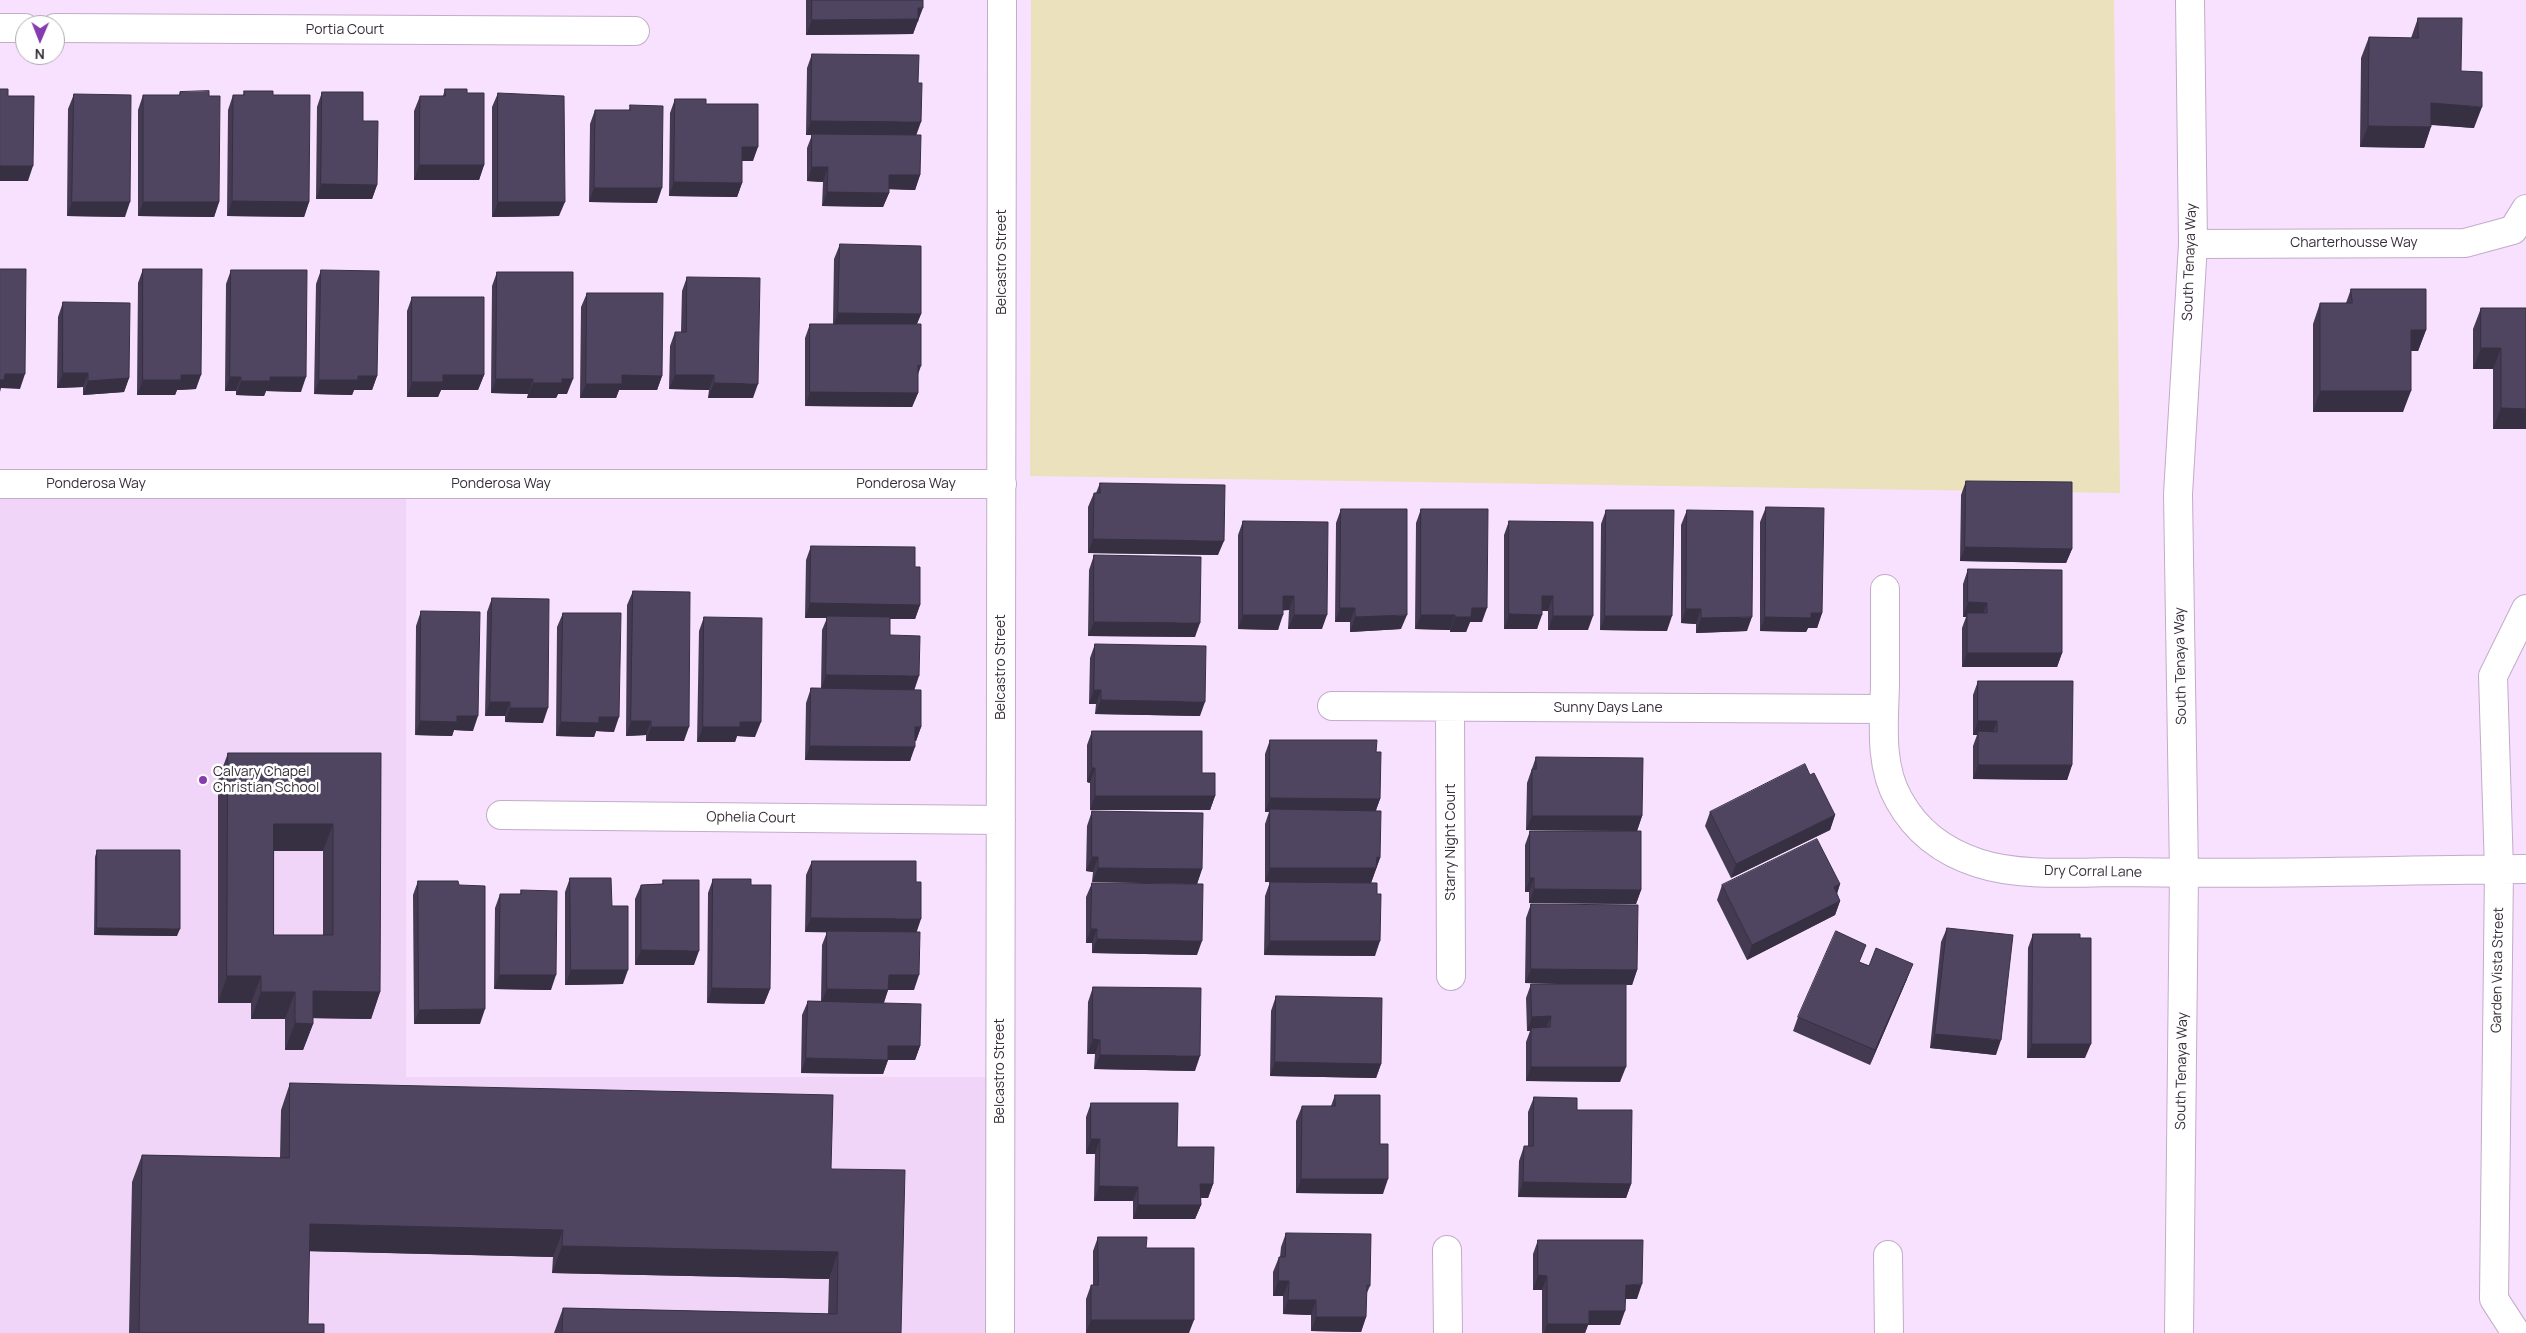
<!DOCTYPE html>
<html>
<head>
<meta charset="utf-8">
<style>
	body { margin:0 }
	#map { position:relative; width:2526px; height:1333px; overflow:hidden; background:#f8e1fe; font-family:Manrope,sans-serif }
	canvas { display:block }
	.north { position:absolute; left:15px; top:15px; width:50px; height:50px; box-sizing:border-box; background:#fff; border:1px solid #afacb0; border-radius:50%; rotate:181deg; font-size:14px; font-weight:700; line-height:20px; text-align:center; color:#372f3a }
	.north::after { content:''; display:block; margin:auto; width:18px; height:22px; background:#843cae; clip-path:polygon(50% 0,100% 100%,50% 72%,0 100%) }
</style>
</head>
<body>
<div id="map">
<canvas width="2526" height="1333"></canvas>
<div class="north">N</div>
</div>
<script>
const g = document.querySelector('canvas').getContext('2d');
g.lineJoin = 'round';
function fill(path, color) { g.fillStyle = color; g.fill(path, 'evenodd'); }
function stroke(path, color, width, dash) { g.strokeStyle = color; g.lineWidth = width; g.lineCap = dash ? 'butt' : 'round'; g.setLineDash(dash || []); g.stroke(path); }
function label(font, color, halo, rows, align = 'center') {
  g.font = font + ' Manrope,sans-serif'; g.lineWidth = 5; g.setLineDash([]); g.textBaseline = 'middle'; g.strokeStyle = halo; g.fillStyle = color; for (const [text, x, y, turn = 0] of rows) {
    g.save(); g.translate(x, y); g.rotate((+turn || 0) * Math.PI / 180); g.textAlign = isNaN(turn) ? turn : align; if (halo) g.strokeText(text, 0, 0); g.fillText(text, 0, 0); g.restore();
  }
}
fill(new Path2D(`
	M0,484h406v593h593l1,256h-1000z`), '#f1d5f9');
fill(new Path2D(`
	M1031,0h1083l6,493 -1090,-17z`), '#ebe1bc');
const minor = new Path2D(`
	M0,28h25
	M55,28l580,3
	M2193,244l272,-1 48,-13 13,-21
	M0,484h1002
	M1885,589c0,32 0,64 0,96 -1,37 -6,81 14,115 17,31 45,52 79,63 42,14 99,9 143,9 135,3 270,-2 405,-3
	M1332,706l552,3
	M1450,707l1,269
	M501,815l500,5
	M1447,1250l1,83
	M1888,1255l1,78
	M1000,1333l2,-1333
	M2516,1333l-22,-34 5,-429 -6,-194 33,-67`);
const tertiary = new Path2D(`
	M2179,1333l5,-459 -6,-380 15,-250 -3,-244`);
stroke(minor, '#c2acc8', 30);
stroke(tertiary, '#c2acc8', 30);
stroke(minor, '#fff', 28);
stroke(tertiary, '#fff', 28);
fill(new Path2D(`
	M806,0h117l-5,22h-1l-4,12 -107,1z
	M2418,18l43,53 13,57 -43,-3 -7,23 -64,-1 1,-89 8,-21 42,1z
	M812,54l104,81 4,40 -5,15 -26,-1v4l-6,14 -61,-1 1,-24 -16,-1v-33l5,-13h-6l1,-67z
	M445,89l39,76 -5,15h-65v-69l6,-15h23z
	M244,91l29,4 36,107 -5,15 -77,-1 1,-106 5,-15h10z
	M180,92l39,110 -5,15 -76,-1v-106l5,-15h36z
	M322,92l41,29 14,64 -5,14h-56l1,-92z
	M498,93l61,123 -67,1v-110z
	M74,94l51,123 -58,-1 1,-107z
	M675,99l31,5 47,57h-11v22l-5,14 -68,-1 1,-83z
	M630,105l27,98 -68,-1 1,-78 5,-14h34z
	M840,244l81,70 -4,10 1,69 -6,14 -107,-1v-68l5,-14h23l1,-65z
	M143,269l53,120 -19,1 -2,5h-38l1,-112z
	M231,270l70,122 -35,-1 -2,5 -28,-1v-4h-11l1,-107z
	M321,270l56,106 -5,14h-18l-2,5 -38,-1 2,-110z
	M497,272l70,122h-9l-2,4h-29l1,-4 -37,-1 1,-107z
	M687,277l66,121h-45l1,-8 -40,-1 1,-43 5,-14h6l1,-41z
	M2351,289l75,41 -8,21h-7l-8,61h-90v-88l7,-21h26z
	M587,293l75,83 -5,14h-38l-3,8h-36l1,-91z
	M412,297l72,78 -6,15h-37l-3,7h-31v-86z
	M63,302l66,76 -5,14 -41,3v-8l-26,1 1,-71z
	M2481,308h45v121h-33v-60h-20v-40z
	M1966,481l106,68 -6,14 -106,-2 1,-66z
	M1100,483l118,72 -130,-2v-46l6,-14h2z
	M1766,507l56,106 -5,15h-9l-2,4 -46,-1v-109z
	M1341,509l60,120 -51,3v-10h-15l1,-99z
	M1421,509l61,113h-12l-4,10h-16v-2l-35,-1 1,-106z
	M1606,510l61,121 -67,-1 1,-106z
	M1687,510l60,121 -51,2v-9l-15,-1v-98z
	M1243,521l79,108h-34l1,-19h-6l-5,20 -40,-1v-94z
	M1509,521l79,109h-40v-19h-6l-5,18h-33v-94z
	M811,546l104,21 5,38 -5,14h-25v16l24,55 7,37 -5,14h-1l-5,20 -105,-1 1,-57 5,-15 10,1 1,-59 5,-12h-22l1,-58z
	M1094,555l101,82 -107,-1 1,-66z
	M1968,569l94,84 -5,14h-95v-39l4,-11h-3v-33z
	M633,591l51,150h-38v-6l-20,1 1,-131z
	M492,598l51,125 -38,-1v-6h-20l2,-104z
	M421,611l52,120 -19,-1 -2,6 -37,-1 1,-109z
	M563,613l51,119 -18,-1 -2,6 -38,-1 1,-109z
	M704,617l51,120 -18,-1 -2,6h-38l2,-111z
	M1095,644l105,72 -105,-2 1,-10h-7l1,-46z
	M1978,681l94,84 -5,15 -94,-1v-33l4,-11h-4v-40z
	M1092,731l110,42 13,23 -5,14h-120v-27l-3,-1v-37z
	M1270,740l106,12 4,47 -4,11 4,48 -9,25 4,73 -111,-1 1,-59 5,-14h-5v-58l4,-12h-4v-58z
	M228,753h153l-1,239 -9,27 -58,-1v6l-10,26h-18v-31h-34v-16h-33v-223zM274,851h49v84h-49z
	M1536,757l106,59 -5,15 -111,-1 1,-47z
	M1810,775l25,40 -5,15 -99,48 -26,-52 5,-14z
	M1092,811l110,58 -5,15 -105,-2 1,-10 -7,-1 1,-45z
	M1530,831l111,59 -5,14 -107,-1v-11h-4v-47z
	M97,850l80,86 -83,-1 1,-78z
	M812,861l104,71 -2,58h-26l-4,13 36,43 -5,14h-27l-5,14 -82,-1 1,-58 6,-14h13l1,-56 5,-13h-22l1,-57z
	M570,878l42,28 11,78 -58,1v-93z
	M713,879l38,6 19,104 -6,15 -57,-1 1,-110z
	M663,880l31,85h-59v-66l6,-14 21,-1z
	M418,881l41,4 21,139h-66l-1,-129z
	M1092,883l105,72 -105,-2v-10h-6v-46z
	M1840,884l-3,10 3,7 -5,14 -88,45 -30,-60 5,-15z
	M521,890l30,100 -57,-1 1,-81 5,-14h20z
	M1531,904l106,66 -5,15h-6l-6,97 -94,-1v-39l4,-11h-3l-1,-33 5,-14h26l-32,-1 1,-65z
	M1947,928l49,127 -66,-7 11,-106z
	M2033,934l52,124h-58l1,-110z
	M1859,962l48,17 -37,86 -77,-34 5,-14z
	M1093,987l102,84 -101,-2 1,-15h-8l1,-52z
	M1276,996l105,68 -5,14 -106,-2 1,-65z
	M290,1083l541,86 70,164h-347l9,-25 265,6 1,-35 -277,-6 1,-16 -244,-6 -1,73 16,9h-195l3,-151 10,-27 138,3 1,-48z
	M1335,1095l45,49 3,50 -87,-1v-72l6,-15h29z
	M1534,1097l43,13 54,74 -5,14 -108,-1 1,-36 5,-15h4v-34z
	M1091,1103l86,44 36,37 -5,14h-7v7l-6,14h-62v-18h-39l1,-47h-9v-37z
	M1286,1233l84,53 -4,9v22l-5,15 -50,-1v-16l-28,-1v-18h-10v-24l6,-15h1l1,-10z
	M1098,1237l48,11 43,85h-103v-34l5,-14h2v-34z
	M1538,1240l99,59h-12l-5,26h-32l-3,8h-43v-43h-9v-36z`), '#443b53');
fill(new Path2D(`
	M923,8l-10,26 -107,1 6,-15z
	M2431,103l51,4 -8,21 -51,-4z
	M811,121l110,1 -5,14 -110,-1z
	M2368,126l63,1 -7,21 -64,-1z
	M742,147h16l-5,14h-16z
	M419,165h65l-5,15h-65z
	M0,166h33l-5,15h-28z
	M812,167h16l-5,15 -16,-1z
	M889,175h31l-5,15 -31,-1z
	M674,182l68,1 -5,14 -68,-1z
	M321,184l56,1 -5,14h-56z
	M594,188h68l-5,15 -68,-1z
	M827,192l62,1 -6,14 -61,-1z
	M232,201l77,1 -5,15 -77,-1z
	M72,202h58l-5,15 -58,-1z
	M143,202h76l-5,15 -76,-1z
	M498,202h67l-6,14 -67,1z
	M838,313l83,1 -6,14 -82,-1z
	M2411,330h15l-8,21h-15z
	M2481,348h20l-8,21h-20z
	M918,365l3,1 -5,14z
	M63,373h25l-5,14 -26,1z
	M5,374h20l-5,15 -19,-1 -1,4v-12z
	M181,375h20l-5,14 -19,1 -2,5h-38l6,-15z
	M443,375h41l-6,15h-37l-3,7h-31l5,-15z
	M622,375l40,1 -5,14h-38l-3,8h-36l6,-14z
	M675,375h39l-5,15 -40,-1z
	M358,376h19l-5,14h-18l-2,5 -38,-1 5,-14z
	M230,377h11l-5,14h-11z
	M270,377h36l-5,15 -35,-1 -2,5 -28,-1 5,-14z
	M129,378l-5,14 -41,3 5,-14z
	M496,379h37l-5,15 -37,-1z
	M562,379h11l-6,15h-9l-2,4h-29l6,-15z
	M714,383l44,1 -5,14h-45z
	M2320,391h91l-8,21h-90z
	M810,392l108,1 -6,14 -107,-1z
	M2501,408l25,1v20h-33z
	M1093,539l131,2 -6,14 -130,-2z
	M1965,547l107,2 -6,14 -106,-2z
	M1283,596h11l-5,14 -11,1z
	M1542,596h11l-5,15h-11z
	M1968,602l19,1 -5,14 -15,-4 -1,4h-3z
	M810,603l110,2 -5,14 -88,-1v-2v2h-22z
	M1340,608h15l-5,14h-15z
	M1472,608h15l-5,14h-12l-4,10h-16l5,-15z
	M1686,609h15l-5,15 -15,-1z
	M1811,613h11l-5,15h-9l-2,4 -46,-1 5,-14z
	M1509,614l33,1 -5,14h-33z
	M1243,615h40l-5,15 -40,-1z
	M1294,615h33l-5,14h-34z
	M1407,615l-6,14 -51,3 5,-15z
	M1421,615h34l-5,15 -35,-1z
	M1553,616h40l-5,14h-40z
	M1605,616h67l-5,15 -67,-1z
	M1752,617l-5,14 -51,2 5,-15z
	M1094,622l106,1 -5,14 -107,-1z
	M1967,653h95l-5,14h-95z
	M826,675l93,1 -5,15 -93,-2z
	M1094,690h7l-5,14h-7z
	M1101,700l104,2 -5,14 -105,-2z
	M490,702h20l-5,14h-20z
	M510,708h38l-5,15 -38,-1z
	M457,716h21l-5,15 -19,-1 -2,6 -37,-1 5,-14z
	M599,717h20l-5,15 -18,-1 -2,6 -38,-1 5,-14z
	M631,721h20l-5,14 -20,1z
	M1978,721h19l-5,14 -14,-4 -1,4h-4z
	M740,722h21l-6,15 -18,-1 -2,6h-38l6,-15z
	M651,727h38l-5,14h-38z
	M915,727h6l-5,14h-6z
	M810,746l105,1 -5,14 -105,-1z
	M1978,765h94l-5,15 -94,-1z
	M1092,768h3l-5,15 -3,-1z
	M1095,796h120l-5,14h-120z
	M1270,798l110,1 -5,14 -105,-4 -1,3h-4z
	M1835,815l-5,15 -99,48 5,-14z
	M1532,816h110l-5,15 -111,-1z
	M274,824h59l-10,27h-59z
	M1092,857h6l-5,15 -7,-1z
	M1377,857l3,1 -9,25 -106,-1 5,-14z
	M1098,868l104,1 -5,15 -105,-2z
	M1530,878h4l-5,14h-4z
	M1840,884l-5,15 -1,-12z
	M1534,889l107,1 -5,14 -107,-1z
	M1840,901l-5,14 -88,45 5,-15z
	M811,918l110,1 -5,15 -111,-2z
	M97,928l83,1 -3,7 -83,-1z
	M1091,929h6l-5,14h-6z
	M1097,939l105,2 -5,14 -105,-2z
	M1270,941h110l-5,15 -111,-1z
	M641,950l58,1 -5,14h-59z
	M1913,964l-6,15 -37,86 5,-15z
	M1531,969l106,1 -5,15 -107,-2z
	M571,970h57l-5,14 -58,1z
	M499,975h57l-5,15 -57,-1z
	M889,975h30l-5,15h-31z
	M227,976h34l-10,27h-33z
	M712,988l58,1 -6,15 -57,-1z
	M827,989l61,1 -5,14 -62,-1z
	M313,991l67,1 -9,27 -68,-1z
	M261,992h34l-10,27h-34z
	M485,1009l-5,15h-66l5,-14z
	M1551,1016l-6,15 -14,-3 -1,3h-3l5,-14z
	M295,1023l18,1 -10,26h-18z
	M1935,1034l66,6 -5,15 -66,-7z
	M1093,1039l7,1 -5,14h-8z
	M2032,1044h59l-6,14h-58z
	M888,1046h32l-5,14h-27l-5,14 -82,-1 5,-15z
	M1100,1055l100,1 -5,15 -101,-2z
	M1275,1062l106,2 -5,14 -106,-2z
	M1531,1067h95l-6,15 -94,-1z
	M1091,1139h9l-5,15h-9z
	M1301,1179h87l-5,15 -87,-1z
	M1523,1182l108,2 -5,14 -108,-1z
	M1200,1184h13l-5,14h-13z
	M1099,1186l39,1 -5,14h-39z
	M1138,1205h63l-6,14h-62z
	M310,1224l253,6 -10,27 -253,-6z
	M562,1246l276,6 -9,27 -277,-6z
	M1538,1275l9,1 -5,14h-9z
	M1278,1281h11l-6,15h-10z
	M1642,1284l-5,15h-17l6,-14z
	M1288,1300h28l-5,15 -28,-1z
	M1589,1311h36l-5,14h-32l-3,8h-41l3,-9z
	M1316,1317h50l-5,15 -50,-1z
	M1091,1320h103l-5,13h-103z`), '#373043');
const building = new Path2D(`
	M812,0h111v8h-5v11l-106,1z
	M2418,18h44l-1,53 21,1v35l-51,-4v24l-63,-1 1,-89 49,1z
	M812,54l107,1 -1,28h4l-1,39 -110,-1z
	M0,89h8v7h26l-1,70h-33z
	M445,89h22v4h17v72h-65l1,-69h25z
	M209,91v5h11l-1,106h-76v-107h37v-3z
	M244,91h29v4h37l-1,107 -77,-1 1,-106h11z
	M322,92h41v29h15l-1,64 -56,-1z
	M498,93l66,3 1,106h-67z
	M74,94l57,1 -1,107h-58z
	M675,99h31v5h52v43h-16v36l-68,-1z
	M630,105l33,1 -1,82h-68l1,-78h35z
	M812,134l109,1 -1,40h-31v18l-62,-1 1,-25h-16z
	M840,244l81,2v68l-83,-1z
	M0,269h26l-1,105h-20l-1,6h-4z
	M143,269h59l-1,106h-20v5h-38z
	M231,270h76l-1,107h-36v4h-29v-4h-11z
	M321,270l58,1 -2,105h-19v4h-39z
	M497,272h76v107h-11v4h-29v-4h-37z
	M687,277l73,1 -2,106 -44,-1v-8h-39v-43h11z
	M2351,289h75v41h-15v61h-91v-88h32z
	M587,293h76l-1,83 -40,-1v9h-36z
	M412,297h72v78h-41v7h-31z
	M63,302l67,1 -1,75 -41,3v-8h-25z
	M2481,308h45v101l-25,-1v-60h-20z
	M810,324h111v42l-3,-1v28l-108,-1z
	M1966,481l106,1v67l-107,-2z
	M1100,483l125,2 -1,56 -131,-2 1,-46h6z
	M1766,507l58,1 -2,105h-11v5l-46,-1z
	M1341,509h66v106l-52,2v-9h-15z
	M1421,509h67l-1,99h-15l-1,9h-16v-2h-34z
	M1606,510h68l-2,106h-67z
	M1687,510l66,1 -1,106 -51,1v-9h-15z
	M1243,521l85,1 -1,93h-33v-19h-11v19h-40z
	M1509,521l84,1v94h-40v-20h-11v19l-33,-1z
	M811,546l104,1v20h5v38l-110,-2z
	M1094,555l107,2 -1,66 -106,-1z
	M1968,569l94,1v83h-95v-40h20v-10l-19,-1z
	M633,591l57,1 -1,135h-38v-6h-20z
	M492,598l57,1 -1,109h-38v-6h-20z
	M421,611l59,1 -2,104h-21v6l-37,-1z
	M563,613h58l-2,104h-20v6l-38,-1z
	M827,616l63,1v18l30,1 -1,40 -93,-1z
	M704,617l58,1 -1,104h-21v5h-37z
	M1095,644l111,2 -1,56 -104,-2v-10h-7z
	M1978,681h95l-1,84h-94v-34l19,1v-11h-19z
	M811,688l110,2v37h-6v20l-105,-1z
	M1092,731h110v42h13v23h-120v-28h-3z
	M1270,740h107l-1,12h5l-1,47 -110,-1z
	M228,753h153l-1,239 -67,-1v33l-18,-1v-31h-34v-16h-34zM274,824h59v111h-59z
	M1536,757l107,1 -1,58h-110v-47h4z
	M1805,764l5,11 4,-2 21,42 -99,49 -26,-52z
	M1270,809l111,2 -1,47 -3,-1 -1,11h-106z
	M1092,811l111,2 -1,56 -104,-1v-11h-6z
	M1530,831h111v59l-107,-1v-11h-4z
	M1817,839l23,45 -6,3 6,14 -88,44 -30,-60z
	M97,850h83v79l-83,-1z
	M812,861h104v21h5v37l-110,-1z
	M570,878h41l1,28h16v64h-57z
	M713,879h38v6h20l-1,104 -58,-1z
	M663,880h36v71l-58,-1v-65l22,-1z
	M418,881h40l1,4 26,1v123l-66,1z
	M1270,882l107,1v11h4l-1,47h-110z
	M1092,883l111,1 -1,57 -105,-2v-10h-6z
	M521,890l36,1 -1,84h-57l1,-81h21z
	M1531,904l107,1 -1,65 -106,-1z
	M1947,928l66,7 -12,105 -66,-6z
	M827,931l93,1 -1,43h-30l-1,15 -61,-1z
	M1836,931l30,14 -7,17 10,4 7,-18 37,16 -38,86 -77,-33z
	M2033,934h47v4h11v106h-59z
	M1531,984h95v83h-95v-39l19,-1 1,-11 -19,1z
	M1093,987l108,1 -1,68 -100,-1v-15l-7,-1z
	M1276,996l106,2 -1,66 -106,-2z
	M808,1001l113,3 -1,42h-32v14l-82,-2z
	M290,1083l543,12 -2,74 74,1 -4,163h-339l1,-25 274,6 1,-62 -276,-6 1,-16 -253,-6 -2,100h16v9h-185l3,-178 147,3z
	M1335,1095h45v49h8v35h-87l1,-73h33z
	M1534,1097l43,1v12h55l-1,74 -108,-2 1,-36h9z
	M1091,1103h87l-1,44h37l-1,37h-13l1,21h-63v-18l-39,-1 1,-47h-9z
	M1286,1233l85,1 -1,52 -3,-1 -1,32h-50v-17h-28l1,-19h-11l1,-24h6z
	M1098,1237h49l-1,11h48v72h-103v-35h7z
	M1538,1240h105l-1,44 -16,1 -1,26h-36v13h-42v-48l-9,-1z`);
fill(building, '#4f4560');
stroke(building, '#373043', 1);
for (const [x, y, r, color] of [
	[203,780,5,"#843cae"]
]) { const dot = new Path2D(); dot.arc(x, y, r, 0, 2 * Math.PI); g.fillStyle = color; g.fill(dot); stroke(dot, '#fff', 2); }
label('14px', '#372f3a', '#fff', [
	["Portia Court",345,30],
	["Charterhousse Way",2354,243],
	["Belcastro Street",1002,262,-90],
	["South Tenaya Way",2190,262,-88],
	["Ponderosa Way",96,484],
	["Ponderosa Way",501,484],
	["Ponderosa Way",906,484],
	["South Tenaya Way",2181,666,-91],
	["Belcastro Street",1001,667,-90],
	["Sunny Days Lane",1608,708],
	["Ophelia Court",751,818,1],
	["Starry Night Court",1451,842,-90],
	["Dry Corral Lane",2093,872,1],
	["Garden Vista Street",2498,970,-89],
	["Belcastro Street",1000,1071,-90],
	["South Tenaya Way",2182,1071,-89]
]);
label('14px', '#372f3a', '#fff', [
	["Calvary Chapel",213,772],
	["Christian School",213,788]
], 'left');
</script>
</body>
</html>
